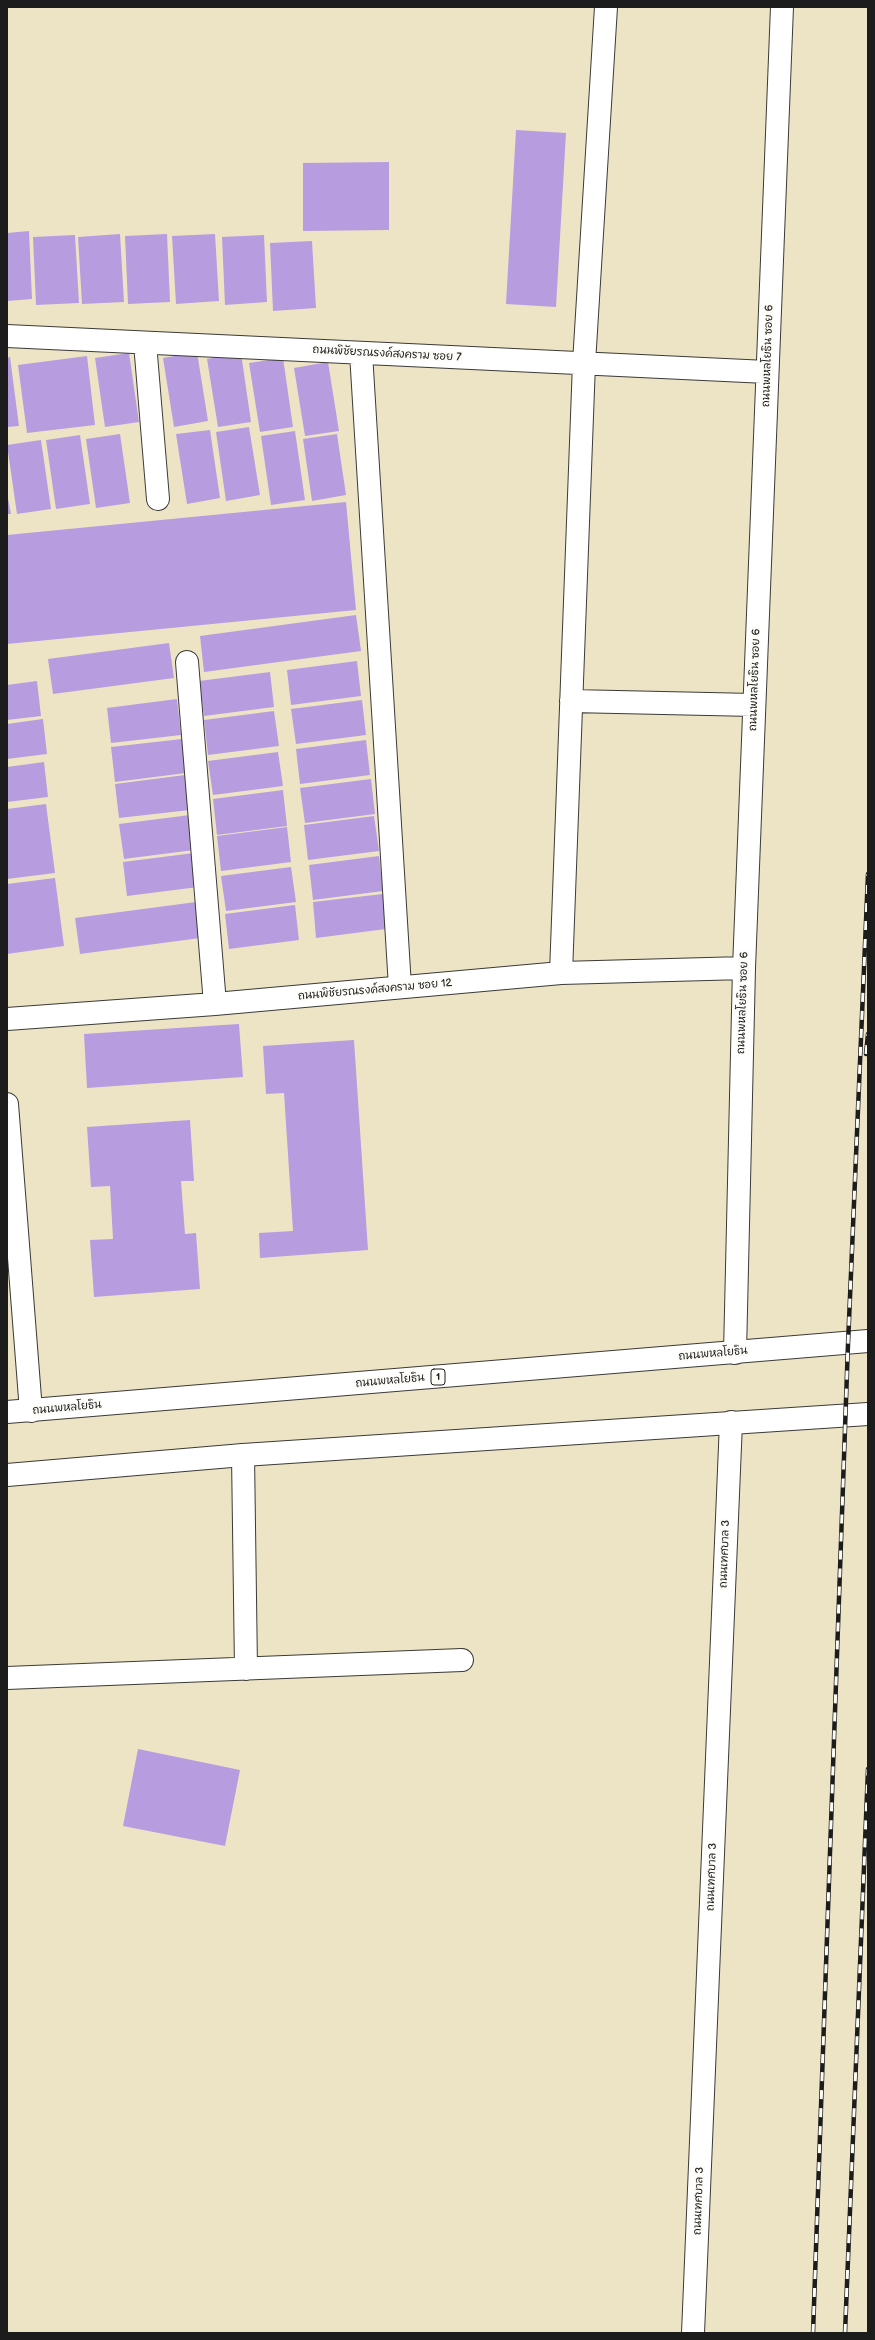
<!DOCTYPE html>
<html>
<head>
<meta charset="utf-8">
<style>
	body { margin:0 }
	#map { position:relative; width:875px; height:2340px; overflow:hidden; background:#ede4c6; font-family:"Balsamiq Sans",sans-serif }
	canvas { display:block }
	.frame { position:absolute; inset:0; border:8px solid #1c1c1c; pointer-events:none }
</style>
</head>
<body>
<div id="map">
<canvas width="875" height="2340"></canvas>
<div class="frame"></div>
</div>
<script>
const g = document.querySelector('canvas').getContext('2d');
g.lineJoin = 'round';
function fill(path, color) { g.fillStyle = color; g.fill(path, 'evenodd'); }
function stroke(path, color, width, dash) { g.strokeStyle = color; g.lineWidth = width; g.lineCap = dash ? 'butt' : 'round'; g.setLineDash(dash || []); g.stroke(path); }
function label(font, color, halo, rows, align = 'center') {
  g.font = font + ' "Balsamiq Sans","Playpen Sans Thai",sans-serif'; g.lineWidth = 4; g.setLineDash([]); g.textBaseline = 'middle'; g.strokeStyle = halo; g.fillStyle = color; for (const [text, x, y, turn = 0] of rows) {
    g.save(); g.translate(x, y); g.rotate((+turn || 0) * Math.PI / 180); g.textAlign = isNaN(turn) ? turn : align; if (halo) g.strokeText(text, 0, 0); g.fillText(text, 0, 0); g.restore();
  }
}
fill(new Path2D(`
	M516,130l50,3 -10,174 -50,-3z
	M389,162v68l-86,1v-68z
	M29,231l3,68 -25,2v-68z
	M120,234l4,68 -42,2 -4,-67z
	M167,234l3,68 -42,2 -3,-68z
	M215,234l4,67 -43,3 -4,-68z
	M75,235l4,68 -43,2 -3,-68z
	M264,235l3,67 -42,3 -3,-68z
	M312,241l4,67 -43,3 -3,-68z
	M197,352l11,69 -34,6 -11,-69z
	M129,353l10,69 -34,5 -10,-69z
	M241,353l10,69 -33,5 -11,-68z
	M87,356l8,69 -68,8 -9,-68z
	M10,357l9,69 -12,1v-69z
	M283,358l10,69 -33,5 -11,-69z
	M328,362l11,69 -34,5 -11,-68z
	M249,427l11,68 -34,6 -10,-69z
	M210,430l10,68 -33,6 -11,-70z
	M295,431l10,69 -34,5 -10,-69z
	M120,434l10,69 -34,5 -10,-69z
	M337,434l9,61 -34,6 -9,-62z
	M80,435l10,69 -34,5 -10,-69z
	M41,440l10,69 -34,5 -10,-69z
	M7,493l4,21h-4z
	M346,502l10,108 -349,34v-109z
	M356,615l5,36 -157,21 -4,-36z
	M169,643l5,35 -121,16 -5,-35z
	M357,661l4,35 -70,9 -4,-35z
	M270,672l4,35 -70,9 -5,-35z
	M37,681l4,35 -34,4v-35z
	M177,699l4,36 -70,8 -4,-35z
	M362,700l4,35 -70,9 -5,-35z
	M274,711l5,35 -71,9 -4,-35z
	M43,719l4,35 -40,5v-35z
	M182,739l4,34 -71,9 -4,-35z
	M366,740l4,35 -70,9 -4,-35z
	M278,752l5,34 -70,9 -5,-34z
	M44,762l4,35 -41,5v-35z
	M185,775l5,35 -71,8 -4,-34z
	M371,779l4,35 -70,9 -5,-35z
	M283,790l4,36 -70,9 -4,-36z
	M46,804l9,69 -48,6v-70z
	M190,815l4,35 -70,9 -5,-35z
	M374,816l5,35 -71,9 -4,-35z
	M287,827l4,35 -70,9 -4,-35z
	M194,853l4,34 -71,9 -4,-34z
	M379,856l4,35 -70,9 -4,-35z
	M291,867l5,35 -70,9 -5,-35z
	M55,878l9,68 -57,8v-70z
	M383,894l3,35 -70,9 -3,-36z
	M196,902l4,36 -120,16 -5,-36z
	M295,905l4,35 -70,9 -4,-35z
	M239,1024l4,53 -156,11 -3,-54z
	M354,1040l14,210 -108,8 -1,-25 34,-2 -9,-138 -18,1 -3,-48z
	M190,1120l4,61h-13l4,53 11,-1 4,56 -106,8 -4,-57 23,-1 -3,-53 -19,1 -4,-60z
	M138,1749l102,21 -15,76 -102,-20z`), '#b89ce0');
const minor = new Path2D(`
	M7,336l760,36
	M145,343l13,156
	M361,353l39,634
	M187,662l28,342
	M571,701l183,4
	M561,973l23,-610 22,-356
	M7,1019l208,-15 346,-31 183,-5
	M7,1104l24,307
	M735,1353l9,-385 38,-961
	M243,1455l3,214
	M7,1678l455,-18
	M693,2333l38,-911`);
const major = new Path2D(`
	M7,1412l861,-71
	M7,1475l236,-20 625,-41`);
stroke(minor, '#3b3a36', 24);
stroke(major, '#3b3a36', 24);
stroke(minor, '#fff', 22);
stroke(major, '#fff', 22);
const rail = new Path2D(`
	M866,1054l2,-20
	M813,2333l35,-989 20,-470
	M845,2333l23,-564`);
stroke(rail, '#1c1c1c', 4.5);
stroke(rail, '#fdfcf7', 3, [9]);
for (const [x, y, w] of [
	[438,1377,14]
]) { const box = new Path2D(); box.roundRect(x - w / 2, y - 8, w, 16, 3); g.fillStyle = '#fdfcf7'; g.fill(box); stroke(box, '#1c1c1c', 1); }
label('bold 10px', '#1c1c1c', null, [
	["1",438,1377]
]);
label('11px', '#1c1c1c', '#fdfcf7', [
	["ถนนพิชัยรณรงค์สงคราม ซอย 7",387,354,3],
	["ถนนพหลโยธิน ซอย 6",768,356,-88],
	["ถนนพหลโยธิน ซอย 6",755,680,-88],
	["ถนนพิชัยรณรงค์สงคราม ซอย 12",375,990,-5],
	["ถนนพหลโยธิน ซอย 6",743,1003,-88],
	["ถนนพหลโยธิน",713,1354,-5],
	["ถนนพหลโยธิน",390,1381,-5],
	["ถนนพหลโยธิน",67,1408,-5],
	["ถนนเทศบาล 3",725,1554,-88],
	["ถนนเทศบาล 3",712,1877,-88],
	["ถนนเทศบาล 3",699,2201,-88]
]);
</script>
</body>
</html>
